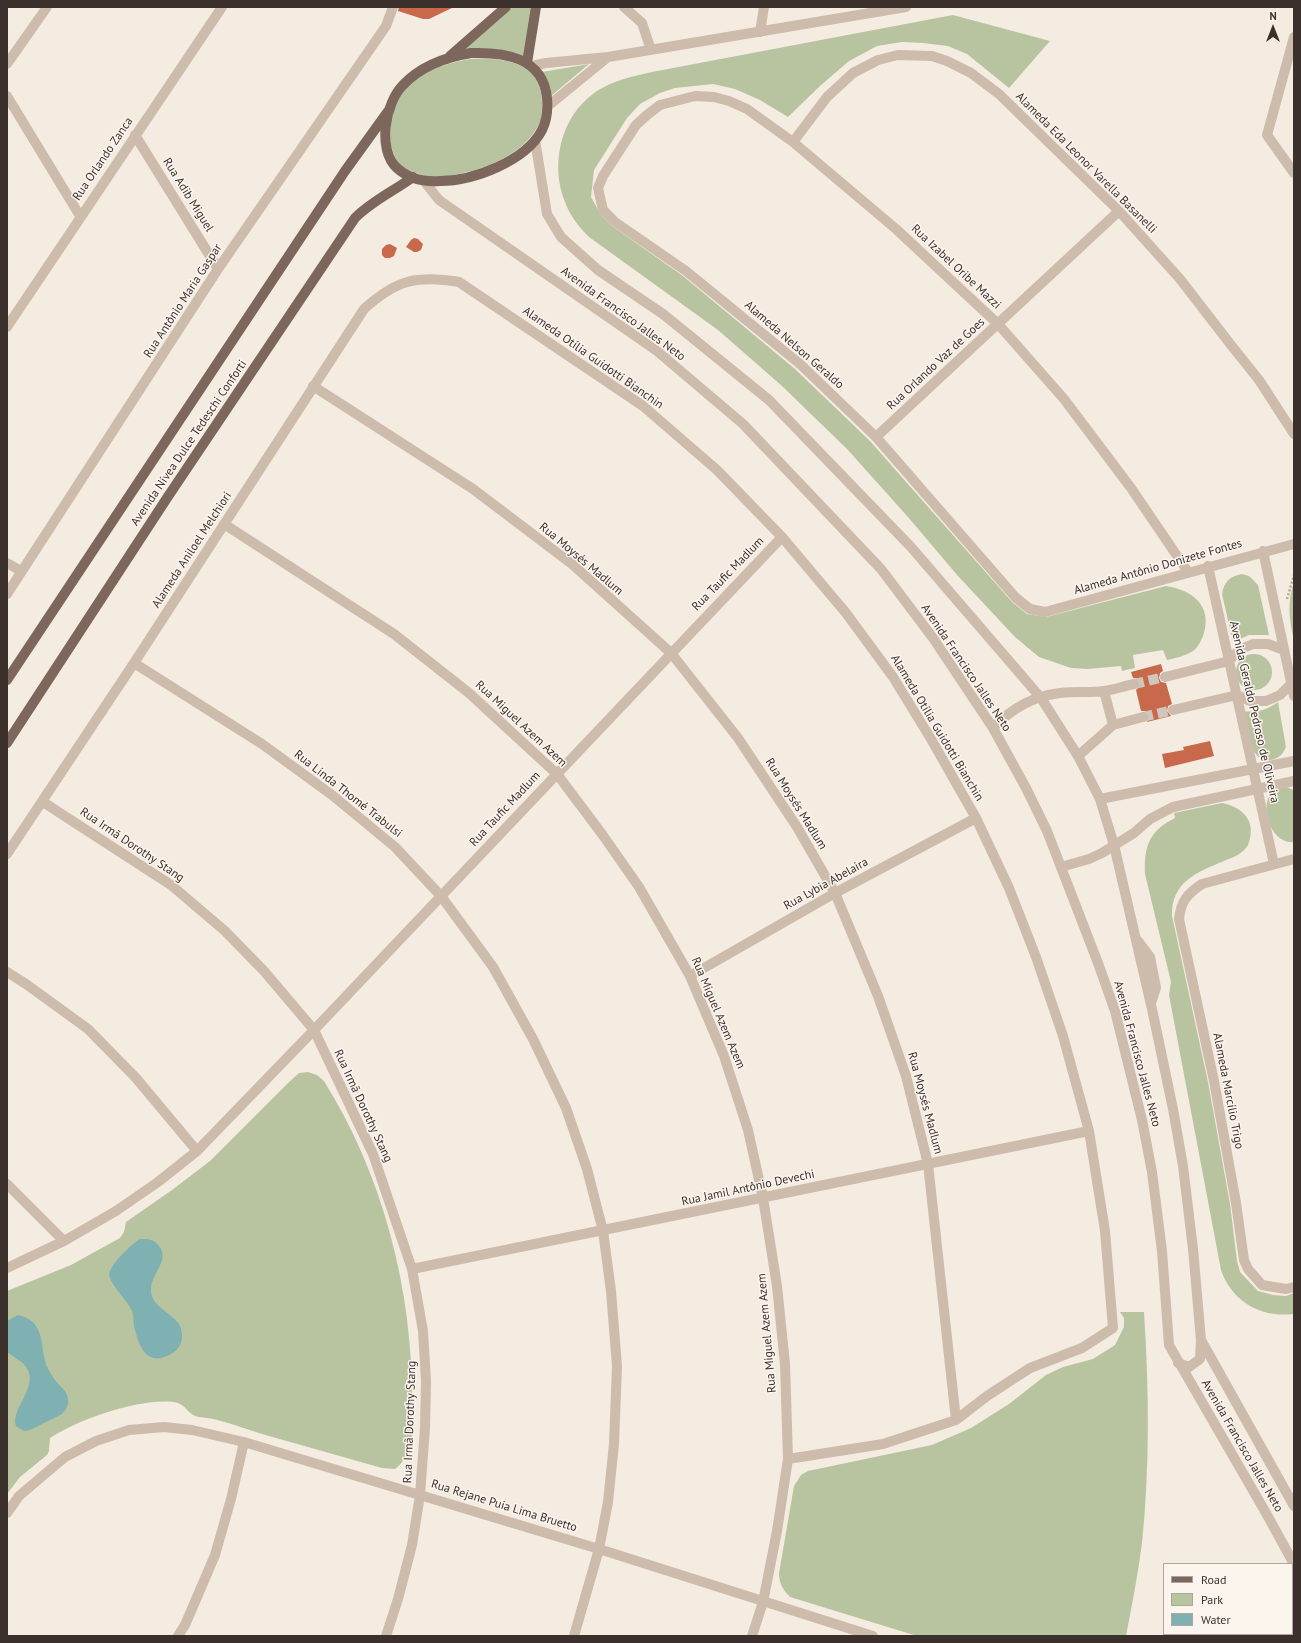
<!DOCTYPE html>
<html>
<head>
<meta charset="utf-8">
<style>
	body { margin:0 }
	#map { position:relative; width:1301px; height:1643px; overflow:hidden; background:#f4ebe1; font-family:"PT Sans",sans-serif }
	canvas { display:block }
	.frame { position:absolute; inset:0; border:8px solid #3b302b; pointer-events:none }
	.legend { position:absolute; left:1163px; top:1563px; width:130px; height:72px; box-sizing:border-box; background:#fbf5ee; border:1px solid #aea6a0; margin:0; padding:5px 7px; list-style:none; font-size:12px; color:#3b302b }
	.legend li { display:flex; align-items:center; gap:8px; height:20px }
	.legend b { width:20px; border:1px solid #aea6a0 }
	.north { position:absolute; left:1253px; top:8px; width:40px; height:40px; -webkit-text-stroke:3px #fbf5ee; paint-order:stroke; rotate:0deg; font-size:11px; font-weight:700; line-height:16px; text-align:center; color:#3b302b }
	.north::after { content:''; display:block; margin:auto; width:14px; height:18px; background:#3b302b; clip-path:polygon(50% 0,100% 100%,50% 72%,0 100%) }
</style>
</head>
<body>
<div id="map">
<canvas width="1301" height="1643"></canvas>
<div class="frame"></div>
<ul class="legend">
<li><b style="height:5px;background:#7d675c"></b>Road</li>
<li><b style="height:11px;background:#b8c4a0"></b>Park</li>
<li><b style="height:11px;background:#7fb0b2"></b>Water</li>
</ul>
<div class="north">N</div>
</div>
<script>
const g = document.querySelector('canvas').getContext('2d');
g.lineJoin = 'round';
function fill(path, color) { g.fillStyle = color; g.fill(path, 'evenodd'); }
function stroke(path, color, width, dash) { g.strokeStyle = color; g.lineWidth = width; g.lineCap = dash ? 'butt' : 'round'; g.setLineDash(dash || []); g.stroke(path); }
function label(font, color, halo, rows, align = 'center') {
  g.font = font + ' "PT Sans",sans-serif'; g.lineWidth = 3; g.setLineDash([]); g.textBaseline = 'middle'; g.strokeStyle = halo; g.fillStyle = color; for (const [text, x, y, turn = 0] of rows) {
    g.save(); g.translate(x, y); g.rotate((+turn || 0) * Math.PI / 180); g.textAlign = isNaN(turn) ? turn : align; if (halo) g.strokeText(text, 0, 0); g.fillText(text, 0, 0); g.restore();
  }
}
fill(new Path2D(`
	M513,7h19l-7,51 -64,-6z
	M953,15l97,26 -41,47 -42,-34 -19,-8 -25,-3 -21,-1 -25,4 -28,15 -29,25 -32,31 -28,-17 -25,-11 -22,-5 -38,4 -15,5 -20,11 -13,14 -33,52 -3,27 10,18 11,11 71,50 112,93 75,72 142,161 15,12 19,3 120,-31c26,4 46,19 38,47 -2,6 -6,15 -11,18 -8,5 -17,7 -26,9l-4,-10 -30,5 2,13 -13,3 -1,-5 -33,3 -17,-1 -32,-11 -24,-20 -57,-61 -50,-59 -61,-68 -65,-63 -64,-56 -129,-93c-10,-10 -19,-21 -24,-35 -14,-34 -6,-79 23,-104 18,-16 41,-21 64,-26z
	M470,59c32,-1 71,1 72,43 0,9 0,18 -5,26 -18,32 -71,49 -106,49 -5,0 -10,-3 -15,-4 -5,-2 -11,-4 -15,-8 -19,-19 -10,-62 6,-78 16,-17 41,-24 63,-28z
	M589,64l-38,32 -9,-24z
	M1242,574l7,2 9,9 11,50h-20l-16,7 -11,-48c2,-12 8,-18 20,-20z
	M1294,582v58c-5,-20 -7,-38 0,-58z
	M1236 672a18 18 0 1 1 36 0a18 18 0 1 1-36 0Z
	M1278,702l8,45c-3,7 -7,12 -16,13 -22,2 -23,-33 -27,-49 14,2 24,-1 35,-9z
	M1286,787l8,3v52c-25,3 -36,-41 -20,-51 3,-2 8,-3 12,-4z
	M1222,803c17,3 33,15 28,35 -1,4 -2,9 -5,11 -5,6 -14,9 -21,12 -27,11 -53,21 -52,55l36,166 22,122 7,57 3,11 18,19 15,4 13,1 8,-3v21c-33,4 -62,-12 -73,-44l-52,-275 2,-13 -26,-108c-1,-28 4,-43 30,-56l-1,-5z
	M308,1072l9,3 7,6c59,94 89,210 88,321 0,25 5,50 -17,67l-13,-1c-38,-11 -75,-21 -113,-32 -18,-5 -35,-12 -52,-16 -6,-2 -12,-2 -18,-3 -12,-2 -12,-13 -25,-15 -35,-4 -95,17 -124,36l-1,13 -2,4 -27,22 -13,17v-203l64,-26 49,-27 4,-6 2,-10 46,-32 38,-29 78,-78 11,-10z
	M1120,1312h24c5,77 6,154 -2,231 -4,31 -10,62 -16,93h-209l-127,-39c-7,-7 -11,-14 -11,-24l15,-87 7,-11 7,-4 124,-26 39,-17 38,-24 37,-29 17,-8 30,-8 22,-14 9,-18v-9z`), '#b8c4a0');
fill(new Path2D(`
	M140,1239c8,0 14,0 19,7 11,14 -7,27 -8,42 -2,22 31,26 31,46 1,8 -4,17 -11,20 -25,14 -32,-8 -37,-28 -1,-5 0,-10 -2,-15 -6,-13 -19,-22 -23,-36 1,-11 22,-30 31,-36z
	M18,1315c7,2 13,4 18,11 7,10 6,26 10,38 2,5 6,12 9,16 5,7 13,11 13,20 1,5 -2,10 -6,14l-32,16 -6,1 -8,-5c-6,-18 24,-39 10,-59 -4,-6 -13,-10 -19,-15v-31z`), '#7fb0b2');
fill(new Path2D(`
	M399,7h55l-25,12h-6l-25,-8z
	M414,238l4,1 5,5 -2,6 -4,2h-3l-8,-5 5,-7z
	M390,244l7,4 -3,8 -4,2h-5l-3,-3v-6l4,-4z
	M1161,664l2,7 -3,2 -1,5 2,4 5,1 6,21 -4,2 -1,5 4,5 -24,6 2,-3v-4l-4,-4h-4l-5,-21 4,-4v-4l-4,-4h-3l-2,-6z
	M1210,741l4,15 -49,12 -3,-14 22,-4 -1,-3z`), '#c8694b');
stroke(new Path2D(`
	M1134,684l31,-7
	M1143,717l30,-7`), '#cfc6bd', 10, [10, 5]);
stroke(new Path2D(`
	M1287,599l7,-24`), '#b9a596', 2.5, [2, 2]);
stroke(new Path2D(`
	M624,7l18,16 9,27
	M760,32l4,-25
	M1294,37l-27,98 27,38
	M7,64l40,-57
	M532,66l14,-3 62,-6 298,-50
	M7,96l73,120
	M548,106l60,-49
	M135,135l83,134
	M535,140l12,74 14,23 37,33 65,44 106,86 142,147 130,151 37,58 22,43 14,46 38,164 21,100 10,57 10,83 8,91 -1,19 -11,8 -11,-4
	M793,142l34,-45 26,-24 25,-13 20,-5 34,1 15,5 24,12 28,21 120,117 61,68 51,66 28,35 35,54
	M424,181l15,19 218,151 86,73 138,145 52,69 60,90 33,60 21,43 51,132 17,48 27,109 10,52 10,79 7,94 97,168 28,51
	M7,327l215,-320
	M313,386l160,103 99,75 99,89 67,85 59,89 38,66 43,103 28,80 22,88 28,256
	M876,437l243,-226
	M224,524l170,110 75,59 88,81 45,60 37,53 51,89 34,80 24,74 15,68 14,88 8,78 3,95 -11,72 -14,71 -11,34
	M1263,551l31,145
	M7,563l14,8
	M1208,566l66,298
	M1188,572l-57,-84 -67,-89 -66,-75 -102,-95 -103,-87 -46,-33 -18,-8 -15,-4 -19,-1 -35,9 -13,10 -11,10 -33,51 -5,12 5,22 12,12 71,49 114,93 76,73 140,161 14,11 15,3 249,-68
	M7,594l211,-325 168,-243 7,-19
	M134,663l128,81 70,51 63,52 46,49 52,71 40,72 33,69 21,61 16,62 8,60 6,75 -3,78 -6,58 -9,47 -25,87
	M1165,677l64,-16 10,-11 14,-6h15l16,6
	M1104,691l9,34
	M1173,710l64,-15 13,6h16l14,-6 11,-11
	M993,728c18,-19 40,-32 67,-35 15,-2 30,0 44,-2 10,-1 20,-5 30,-7
	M1078,756l35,-31 30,-8
	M1100,799l194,-38
	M43,802l128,83 54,46 39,40 50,59 59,124 39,115 11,62 3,50 -1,47 -5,67 -8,50 -14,54 -12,37
	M7,854l127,-191 230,-354c32,-29 52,-34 95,-27l184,124 74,64 65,67 64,76 47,64 38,62 45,79 33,70 27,69 27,79 26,95 16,100 8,97 -31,20 -52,20 -43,28 -31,24 -73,24 -95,15
	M1294,859l-92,25c-15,10 -21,17 -23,35l35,162 22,122 8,57 4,9 14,16 24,4 8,-2
	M1061,867l28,-8 13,-6 32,-20 16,-14 23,-12 121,-26
	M1138,941l12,16 6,31 -5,15
	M7,972l19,12 62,45 48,49 61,73
	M690,976l145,-83 141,-75
	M7,1184l57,57
	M7,1268l57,-27 52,-30 42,-29 39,-31 117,-121 468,-493
	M412,1269l677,-138
	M1201,1340l93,166
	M7,1513l12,-17 46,-39 31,-16 33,-11 35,-3 28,3 52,12 355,107 274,87
	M178,1636l7,-11 30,-70 16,-56 13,-57`), '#cdbbac', 10);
stroke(new Path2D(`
	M471,53c33,-1 72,4 76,45 1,11 0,22 -5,32 -16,31 -69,51 -102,51 -15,1 -31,-2 -43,-13 -20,-18 -12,-65 6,-83 18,-19 43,-28 68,-32z
	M450,56l56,-49
	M527,63l9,-56
	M7,680l338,-509 44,-61
	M7,743l160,-245 188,-280c17,-17 39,-27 58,-41`), '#7d675c', 10);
label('12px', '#3b302b', '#fbf5ee', [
	["Rua Orlando Zanca",103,159,-56],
	["Alameda Eda Leonor Varella Basanelli",1086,163,45],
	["Rua Adib Miguel",188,195,58],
	["Rua Izabel Oribe Mazzi",956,267,43],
	["Rua Antônio Maria Gaspar",183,301,-57],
	["Avenida Francisco Jalles Neto",623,314,36],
	["Alameda Nelson Geraldo",794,345,41],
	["Alameda Otília Guidotti Bianchin",593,358,35],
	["Rua Orlando Vaz de Goes",936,364,-43],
	["Avenida Nívea Dulce Tedeschi Conforti",189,443,-56],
	["Alameda Aniloel Melchiori",192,550,-57],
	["Rua Moysés Madlum",581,559,40],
	["Alameda Antônio Donizete Fontes",1158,567,-16],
	["Rua Taufic Madlum",728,574,-46],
	["Avenida Francisco Jalles Neto",966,668,56],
	["Avenida Geraldo Pedroso de Oliveira",1254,712,77],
	["Rua Miguel Azem Azem",521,724,43],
	["Alameda Otília Guidotti Bianchin",937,728,59],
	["Rua Linda Thomé Trabulsi",348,794,38],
	["Rua Moysés Madlum",796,804,58],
	["Rua Taufic Madlum",505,809,-47],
	["Rua Irmã Dorothy Stang",132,845,34],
	["Rua Lybia Abelaira",826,884,-29],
	["Rua Miguel Azem Azem",718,1013,67],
	["Avenida Francisco Jalles Neto",1137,1054,75],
	["Alameda Marcílio Trigo",1228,1091,79],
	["Rua Moysés Madlum",925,1103,75],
	["Rua Irmã Dorothy Stang",363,1106,65],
	["Rua Jamil Antônio Devechi",748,1188,-12],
	["Rua Miguel Azem Azem",767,1333,-95],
	["Rua Irmã Dorothy Stang",410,1422,-88],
	["Avenida Francisco Jalles Neto",1242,1446,60],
	["Rua Rejane Puia Lima Bruetto",504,1506,17]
]);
</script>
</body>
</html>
